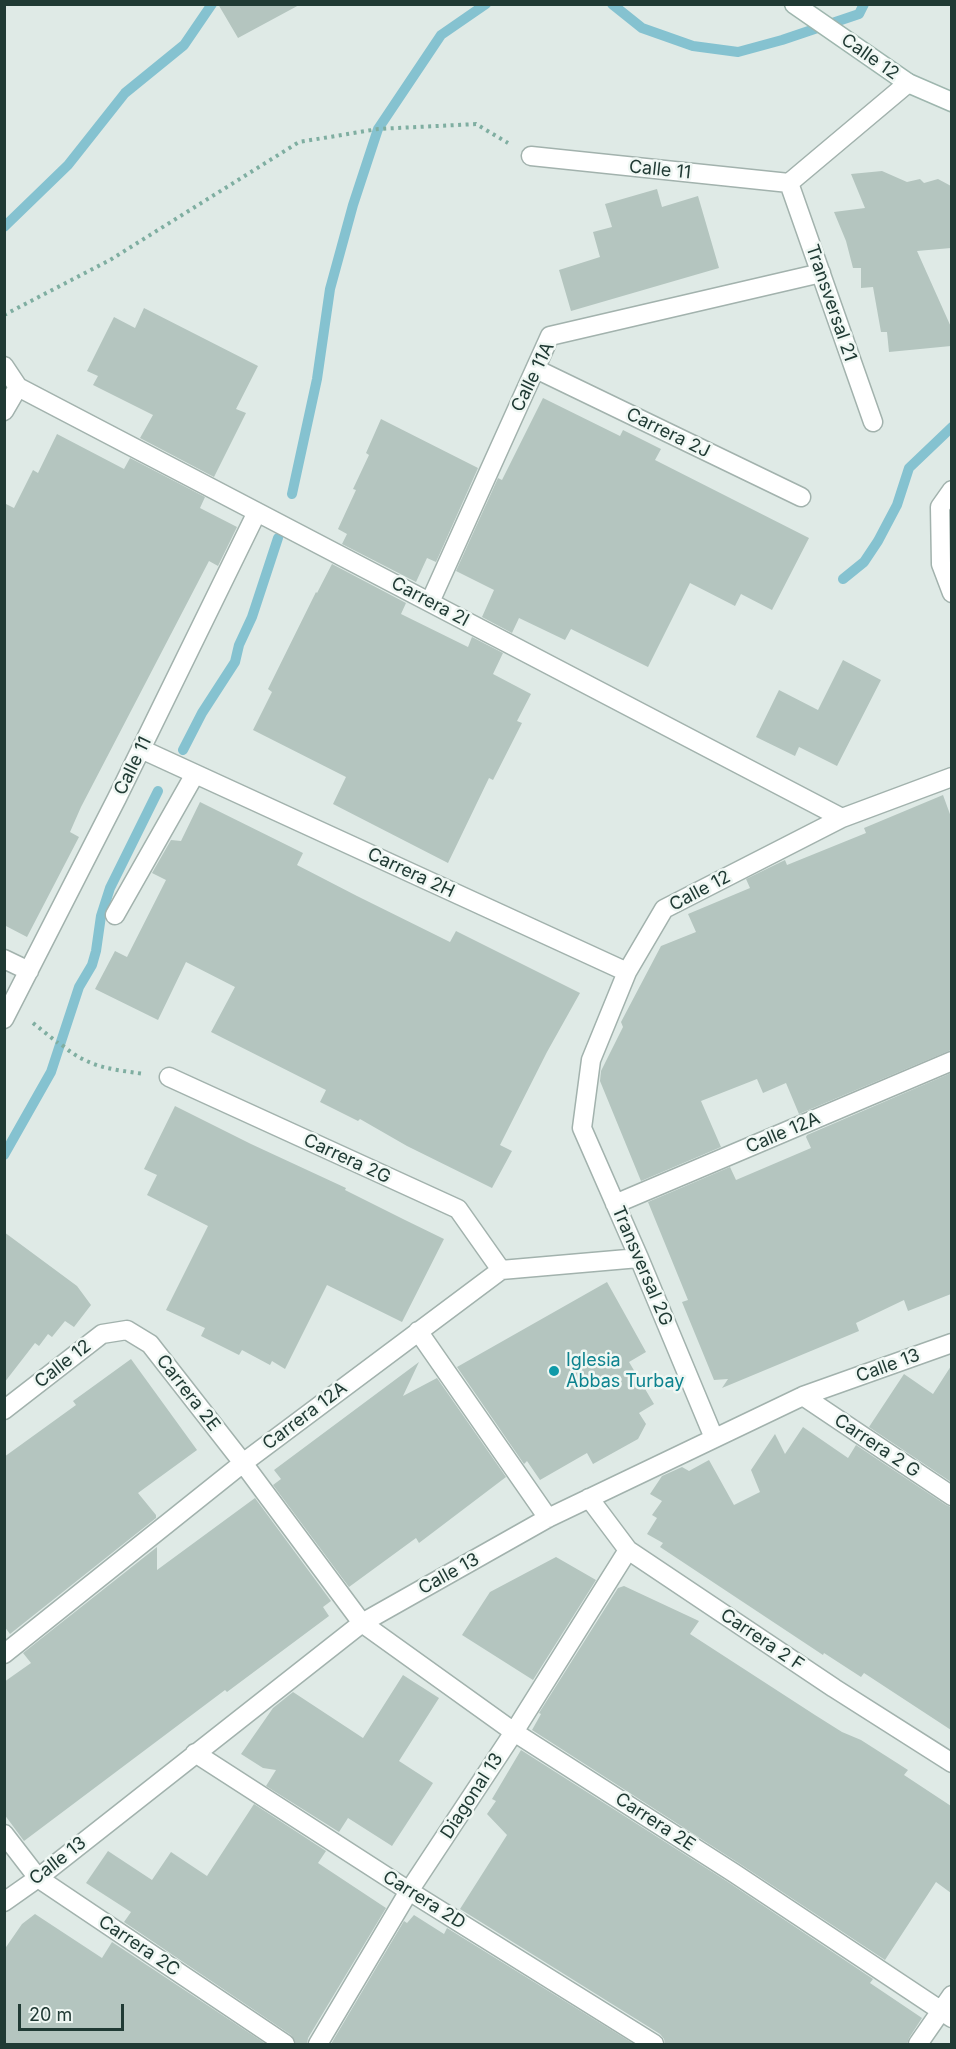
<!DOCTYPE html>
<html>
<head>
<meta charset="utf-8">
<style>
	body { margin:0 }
	#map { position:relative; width:956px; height:2049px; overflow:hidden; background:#dfeae6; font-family:Inter,sans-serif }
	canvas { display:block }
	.frame { position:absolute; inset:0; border:6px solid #203a34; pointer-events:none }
	.scale { position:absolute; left:18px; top:2004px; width:106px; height:27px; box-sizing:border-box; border:3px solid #203a34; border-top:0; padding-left:8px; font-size:18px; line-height:21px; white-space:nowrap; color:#203a34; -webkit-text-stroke:4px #eff7f3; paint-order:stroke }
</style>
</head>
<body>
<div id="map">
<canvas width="956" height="2049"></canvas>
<div class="frame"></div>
<div class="scale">20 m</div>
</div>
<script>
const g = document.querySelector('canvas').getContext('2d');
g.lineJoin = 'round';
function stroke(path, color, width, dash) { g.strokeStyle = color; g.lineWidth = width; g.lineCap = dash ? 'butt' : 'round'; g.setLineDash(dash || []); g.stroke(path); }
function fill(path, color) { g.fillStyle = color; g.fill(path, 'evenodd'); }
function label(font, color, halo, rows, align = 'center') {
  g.font = font + ' Inter,sans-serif'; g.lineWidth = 5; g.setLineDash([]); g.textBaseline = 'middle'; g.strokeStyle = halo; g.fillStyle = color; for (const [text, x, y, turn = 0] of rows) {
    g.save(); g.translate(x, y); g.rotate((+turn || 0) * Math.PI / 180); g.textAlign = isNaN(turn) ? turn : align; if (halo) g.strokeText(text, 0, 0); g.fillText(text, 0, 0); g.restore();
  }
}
stroke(new Path2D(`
	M612,4l30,24 51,18 45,6 44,-12 77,-26 5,-10
	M4,227l64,-62 57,-72 59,-48 28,-41
	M292,494l25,-115 13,-90 23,-84 25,-76 63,-94 45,-31
	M843,579l21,-17 14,-21 19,-36 12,-37 43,-41
	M183,750l19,-37 33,-51 4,-17 13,-28 26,-79
	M4,1155l47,-83 28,-85 13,-22 4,-14 5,-35 9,-28 48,-97`), '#85c2d0', 10);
fill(new Path2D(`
	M218,4h83l-63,34z
	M882,171l25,11 13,-3 4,4 14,-4 13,7v62l-34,3 34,76v19l-62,6 -2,-20h-6l-8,-45 -12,1v-20h-8l-7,-27 -12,-29 31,-4 -14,-34z
	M657,189l5,18 36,-11 21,72 -148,43 -12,-41 41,-13 -7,-25 19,-5 -7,-23z
	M144,308l114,58 -22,43 10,4 -32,64 -74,-39 13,-23 -60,-30 5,-9 -11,-5 27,-54 21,11z
	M543,398l77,38 3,-6 38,19 -6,11 154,78 -37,72 -31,-16 -6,12 -45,-23 -42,84 -77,-38 -6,11 -46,-22 -7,15 -30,-16 12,-27 -38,-19 42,-93 4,2z
	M381,419l97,49 -42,94 -9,-4 -11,24 -74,-38 5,-10 -9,-5 18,-39 -3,-1 16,-34 -3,-2z
	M57,434l67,35 6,-11 75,39 -5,11 37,19 -19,39 -9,-5 -128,246 -11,25 9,5 -52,100 -23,-12v-422l10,5 19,-38 5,3z
	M332,564l74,39 -5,11 67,33 4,-10 31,16 -10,21 38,20 -14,27 5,2 -29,57 -4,-2 -41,85 -115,-59 13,-27 -93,-47 19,-38 -4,-3 48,-97 1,1z
	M843,660l38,20 -44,86 -38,-19 -4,9 -39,-19 23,-47 39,20z
	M943,795l8,22v233l-152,64 -13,-31 -23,10 -6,-14 -56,22 20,46 -80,34 -41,-100 1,-10 22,-44 -2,-5 40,-76 35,-14 -8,-18 62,-26 -4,-9 39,-19 2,5 79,-32 -2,-5z
	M200,802l103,51 -6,12 60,31 93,46 6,-11 124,62 -33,59 -47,93 12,6 -20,37 -85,-42 -47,-27 -2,2 -38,-19 6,-12 -115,-58 24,-45 -49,-25 -28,58 -63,-31 20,-38 12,6 39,-77 -14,-7 19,-33 10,1z
	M951,1073v221l-43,17 -4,-11 -48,23 3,8 -137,57 6,-9 -14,1 -32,-78 6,-2 -40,-98 82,-35 6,13 75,-32 -5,-11 1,-2z
	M175,1106l76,38 95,44 -1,2 60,30 39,19 -42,83 -75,-37 -42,84 -13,-8 -2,4 -28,-15 -3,5 -38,-19 4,-8 -39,-18 42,-84 -61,-31 10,-20 -13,-6z
	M4,1232l73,54 14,19 -17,22 -9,-6 -13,16 -4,-3 -9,12 -4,-3 -31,40z
	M607,1282l39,70 -17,10 25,42 -15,9 7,11 -8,15 -45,25 -6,-11 -47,27 -13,-19 -3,3 -67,-97z
	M131,1359l66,91 -59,43 18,22v3l-146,116 -6,-8v-169l72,-52 -3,-4z
	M419,1362l-16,34 34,-18 69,99 -87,66 -3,-5 -67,49 -76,-102 8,-6 -7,-9z
	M951,1366v116l-82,-55 35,-53 29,20z
	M803,1427l45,31 8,-13 90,60 5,2v223l-87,-57 -3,4 -37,-24 -1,2 -163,-108 3,-4 -16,-9 10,-16 -5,-3 10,-14 -12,-7 12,-18 20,-9 7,4 20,-11 25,45 26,-13 -9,-22 24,-36 10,20z
	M255,1498l76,103 -8,6 6,9 -102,76 -2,-2 -201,151 -20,-27v-132l27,-19 -8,-10 134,-106v23z
	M556,1557l40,23 -63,100 -71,-45 28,-43z
	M624,1586l75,35 -9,13 125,81 27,17 19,8 47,30 -4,5 47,31v87l-15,-11 -51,78 -145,-96 -208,-134 9,-16 -2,-1 79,-125z
	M403,1675l36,23 -40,63 34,22 -41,63 -44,-28 -9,14 -73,-46 10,-16 -13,-2 -22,-14 32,-46 20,-16 70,46z
	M521,1750l207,132 145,97 -3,4 52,35 -13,20 -2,6h-242l-1,-5 -4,-5 -200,-125 47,-74 -20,-21 9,-13 -4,-2z
	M254,1804l72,47 -8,12 68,45 -78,130 -1,6h-11l-5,-9 -167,-113 7,-10 -45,-29 22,-32 44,29 19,-28 36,24z
	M35,1914l67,44 10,-16 154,102h-262v-94l18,-26z
	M414,1915l30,19 3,-6 187,116h-303l73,-123 3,2z`), '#b4c5bf');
const street = new Path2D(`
	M531,156l258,27
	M789,183l84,239
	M789,183l119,-100
	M4,366l14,21
	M536,369l265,128
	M18,387l824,431
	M4,411l14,-24
	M952,490l-12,17 1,57 11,29
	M430,602l120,-266 271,-63
	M141,749l486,223
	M115,915l80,-141
	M4,959l25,12
	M4,1019l113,-221 140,-286
	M169,1077l289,132 43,61
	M615,1204l337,-143
	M418,1331l130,187
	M803,1396l149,100
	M4,1410l98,-76 25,-4 23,14 93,119 119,160 152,109 220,141 218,145
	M714,1438l-75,-180 -57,-130 9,-68 36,-88 37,-63 178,-91 110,-41
	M589,1498l39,52 206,138 118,75
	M4,1654l239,-191 258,-193 138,-12
	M195,1753l214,138 245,153
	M4,1834l34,44 247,166
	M4,1902l34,-24 324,-255 186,-105 255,-122 149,-53
	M318,2044l91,-153 105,-159 114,-182
	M918,2044l34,-49`);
const secondary = new Path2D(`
	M794,4l114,79 44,19`);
stroke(street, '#a2b2ad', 21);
stroke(secondary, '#9eb6ae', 21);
stroke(new Path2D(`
	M4,315l106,-55 189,-118 79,-13 98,-5 32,19
	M33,1023l25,20
	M62,1045c27,23 49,24 82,29`), '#7faea1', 4, [3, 4.5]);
stroke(street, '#fff', 18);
stroke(secondary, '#fff', 18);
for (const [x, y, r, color] of [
	[554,1371,6,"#0f9aa8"]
]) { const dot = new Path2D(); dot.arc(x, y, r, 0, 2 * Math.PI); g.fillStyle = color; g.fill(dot); stroke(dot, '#eff7f3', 2); }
label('18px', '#203a34', '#eff7f3', [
	["Calle 12",870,57,35],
	["Calle 11",660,170,6],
	["Transversal 21",831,303,71],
	["Calle 11A",533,377,-64],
	["Carrera 2J",668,433,26],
	["Carrera 2I",430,602,28],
	["Calle 11",133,766,-64],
	["Carrera 2H",411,873,25],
	["Calle 12",700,891,-28],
	["Calle 12A",783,1133,-23],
	["Carrera 2G",347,1159,25],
	["Transversal 2G",642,1266,67],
	["Calle 12",63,1364,-38],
	["Calle 13",888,1366,-20],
	["Carrera 2E",188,1393,52],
	["Carrera 12A",305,1416,-37],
	["Carrera 2 G",877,1446,34],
	["Calle 13",449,1574,-29],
	["Carrera 2 F",762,1640,34],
	["Diagonal 13",472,1796,-57],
	["Carrera 2E",655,1822,33],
	["Calle 13",58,1861,-38],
	["Carrera 2D",424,1900,32],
	["Carrera 2C",139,1946,34]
]);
label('18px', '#0d838f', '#eff7f3', [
	["Iglesia",566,1361],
	["Abbas Turbay",566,1382]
], 'left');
</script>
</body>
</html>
